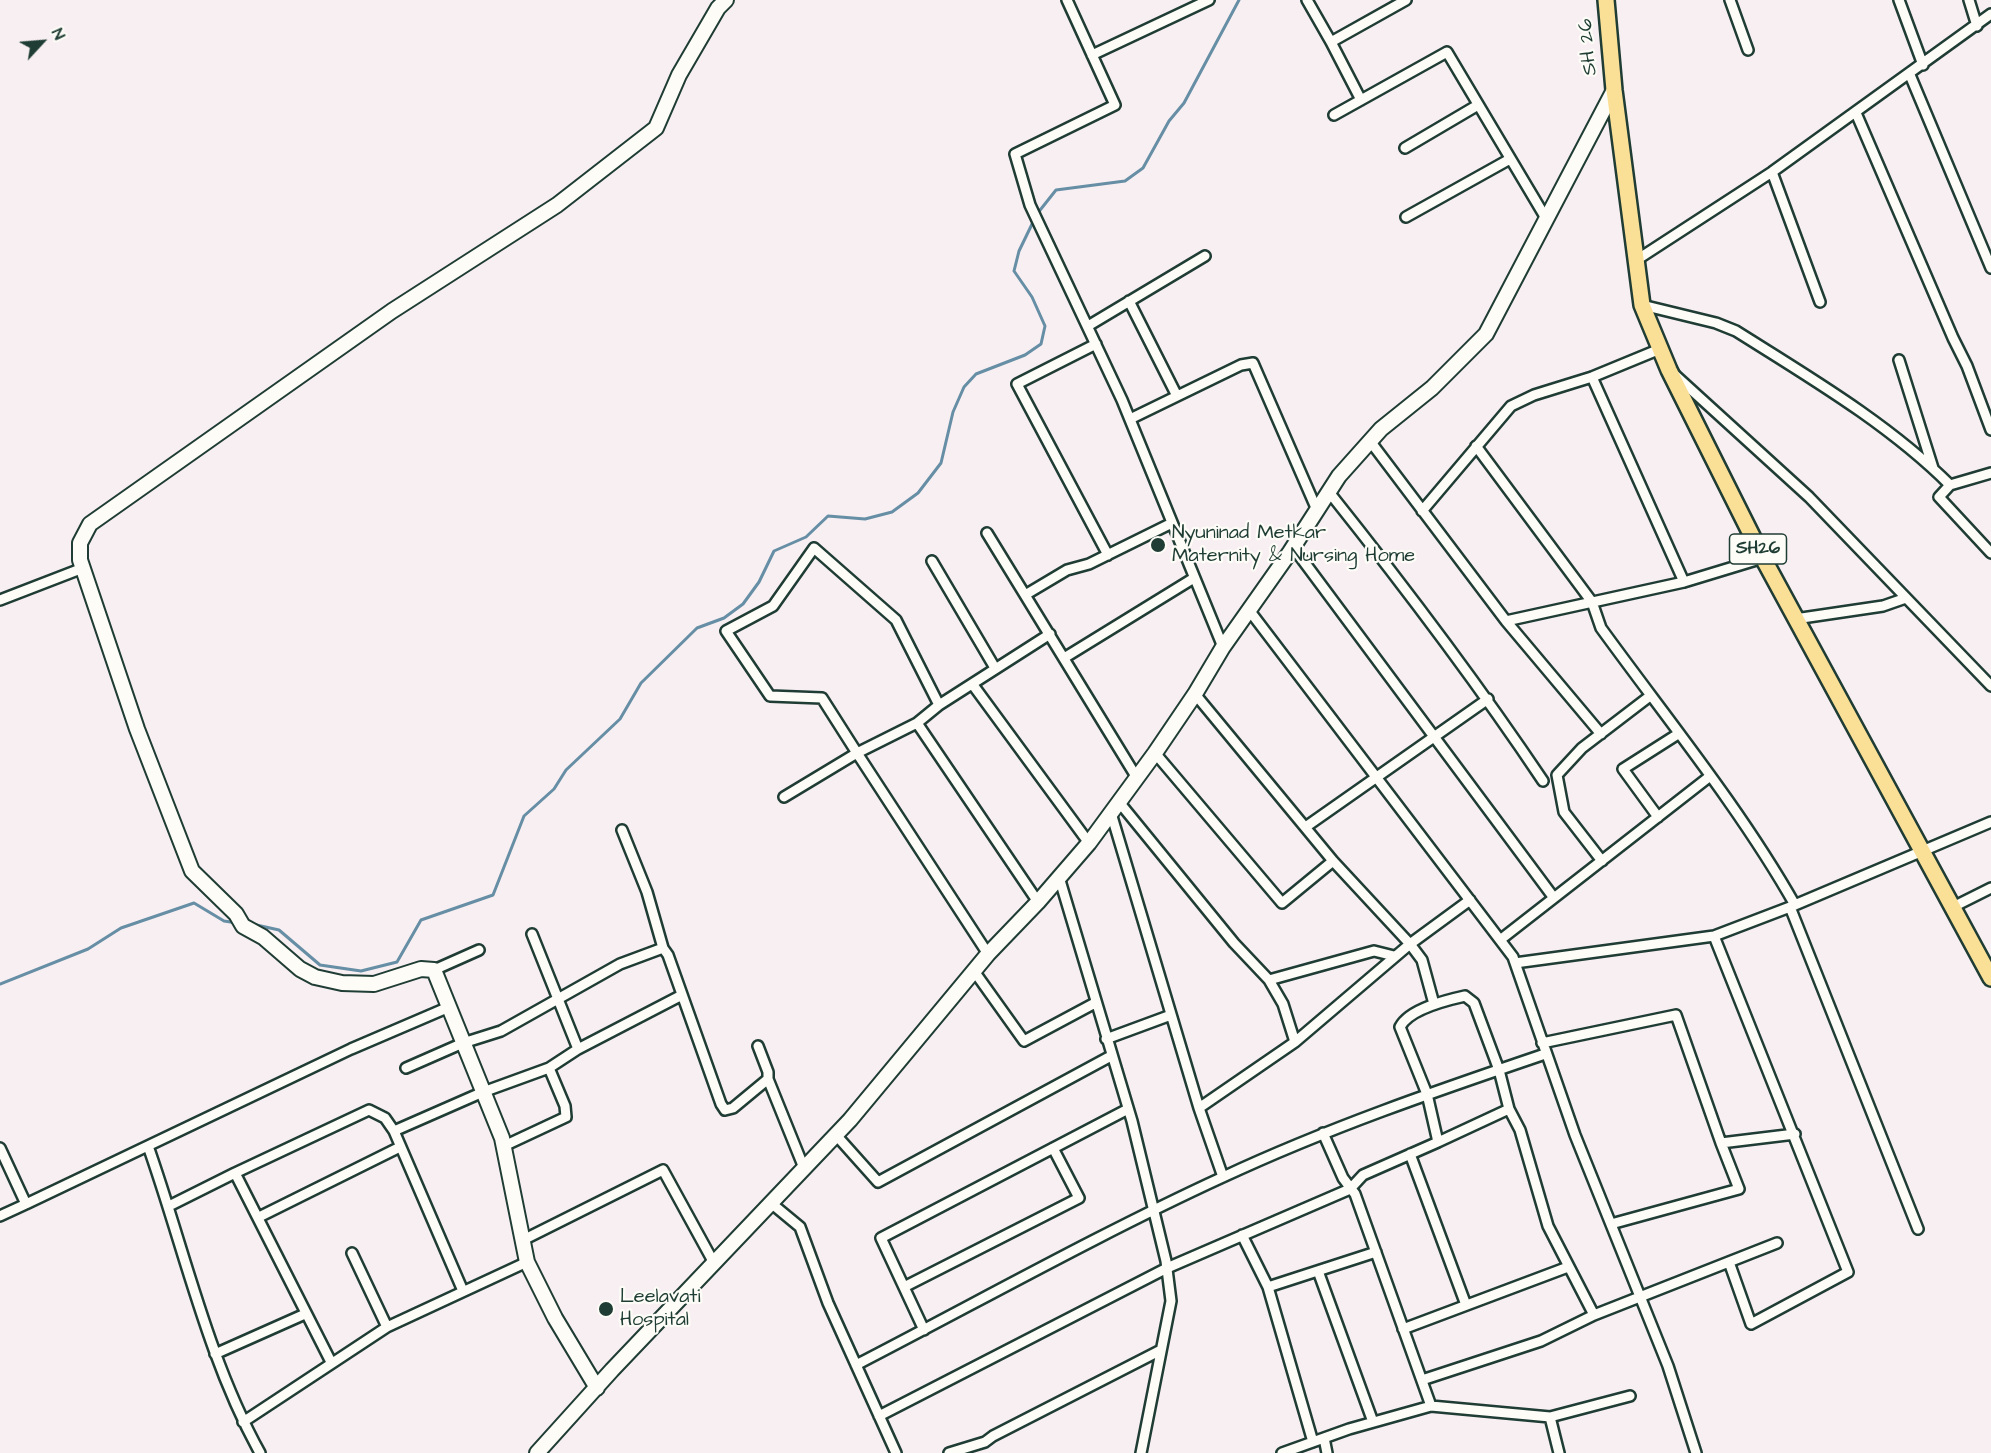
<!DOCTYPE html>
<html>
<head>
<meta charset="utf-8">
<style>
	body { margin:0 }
	#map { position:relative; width:1991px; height:1453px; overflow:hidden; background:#f8eff2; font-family:"Architects Daughter",sans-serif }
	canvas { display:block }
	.north { position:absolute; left:12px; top:12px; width:60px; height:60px; -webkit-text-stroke:4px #fdfcf7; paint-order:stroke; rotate:64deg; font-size:16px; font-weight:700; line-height:24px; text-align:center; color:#1f3d34 }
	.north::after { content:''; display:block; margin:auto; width:21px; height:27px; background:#1f3d34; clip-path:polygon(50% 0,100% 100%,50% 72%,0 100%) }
</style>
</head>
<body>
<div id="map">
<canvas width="1991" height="1453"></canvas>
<div class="north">N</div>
</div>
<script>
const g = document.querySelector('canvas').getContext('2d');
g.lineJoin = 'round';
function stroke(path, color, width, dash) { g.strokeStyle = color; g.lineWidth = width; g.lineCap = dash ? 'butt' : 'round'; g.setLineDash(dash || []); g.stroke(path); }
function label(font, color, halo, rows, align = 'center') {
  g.font = font + ' "Architects Daughter",sans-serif'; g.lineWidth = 4.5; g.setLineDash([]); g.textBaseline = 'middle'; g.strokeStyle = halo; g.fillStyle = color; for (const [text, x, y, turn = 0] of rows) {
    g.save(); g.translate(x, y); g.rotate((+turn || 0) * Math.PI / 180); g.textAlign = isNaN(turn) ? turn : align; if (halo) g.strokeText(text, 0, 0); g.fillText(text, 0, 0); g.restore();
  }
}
stroke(new Path2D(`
	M1037,214l19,-24 69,-9 18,-13 26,-47 15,-18 55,-103
	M252,924l27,6 41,35 41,6 36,-9 24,-42 72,-25 31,-79 30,-27 12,-19 54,-51 21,-36 56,-55 27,-10 19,-14 16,-22 15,-31 32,-14 22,-21 37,3 27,-7 26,-19 23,-30 12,-51 11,-25 12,-13 49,-19 16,-11 4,-18 -13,-29 -18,-26 5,-20 15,-31
	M0,984l88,-35 33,-21 73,-25 30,18 13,2`), '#668ea5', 3);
const street = new Path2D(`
	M1067,0l48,105 -100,49 15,51 92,195 101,247
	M1307,0l24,42
	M1730,0l18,50
	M1899,0l24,65
	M1969,0l8,26
	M1092,55l117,-55
	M1910,75l81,193
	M1361,100l-30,-58 75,-42
	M1856,113l97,225 14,28 24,64
	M1334,115l113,-63 100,168
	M1405,148l73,-43
	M1772,172l48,130
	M1406,217l104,-58
	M1635,261l137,-89 219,-158
	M1129,301l48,95
	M1642,305l74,18 20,8c73,46 153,93 214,154l41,-12
	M1088,326l117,-70
	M1096,344l-79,40 91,171
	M1899,360l34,108
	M1675,375l134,122 182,189
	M1592,377l92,205
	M1130,419l111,-54 12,-2 64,147
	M1370,441l136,180 178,-39 79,-24
	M1476,446l116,156 9,26c66,91 139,180 194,277
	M1950,485l-11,12 52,56
	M1329,492c75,94 147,189 214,289
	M1422,511l89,-105 23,-11 58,-18 68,-28
	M987,533l38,62
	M1293,547l261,351
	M932,561l63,107
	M0,600l83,-32
	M1249,610l264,347 62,178 93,231 28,87
	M1795,619l88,-13 23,-8
	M1506,621l95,113
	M1064,658l130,-80
	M973,685l116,158
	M1195,694l138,167 77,83 -115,98 -96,66
	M917,723l-60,30 131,201
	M1155,753l127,150 51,-42
	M1137,778l-112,-183 42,-25 22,-6 83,-41
	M784,797l73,-44 -35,-55 -52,-2 -44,-65 47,-25 41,-58 82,72 43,85
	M1119,802l115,141 35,37 14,24 12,38
	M1111,813l88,295 24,69
	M1658,817l-35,-48 55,-35
	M1307,826l181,-127
	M622,830l25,62 16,56 5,7 53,149 4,6 8,-2 35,-29
	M1602,861l-38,-49 -7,-37 25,-27 68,-52
	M1059,877l73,244 34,140 5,40 -30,152
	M1038,902l-121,-179 22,-18 111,-71
	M1790,907l128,322
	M1953,907l38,-19
	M532,934l46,115
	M1714,936l134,336 -97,52 -22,-62
	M1500,940l209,-163
	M1515,963l199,-27 76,-29 201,-85
	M434,970l45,-20
	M974,971l50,70 71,-38
	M1269,980l105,-29 20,5
	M1434,1004l-12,-44 -12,-16 60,-44
	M1106,1039l65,-24
	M1542,1043l134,-28 45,128 74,-9
	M758,1046l10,26v7l36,89
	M406,1068l57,-25 38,-12 119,-67 43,-16
	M1509,1109l11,21 28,96 46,89
	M394,1131l89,-39 66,-24 29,-19 104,-54
	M1323,1133l20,45 12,16 76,212
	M836,1135l42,47 233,-126
	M148,1146c36,102 59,211 112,307
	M504,1146l62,-29 -1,-11 -16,-38
	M0,1148l26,56 325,-155 98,-42
	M1410,1154l56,151
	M771,1203l29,24 28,76 68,150
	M169,1206l66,-33
	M0,1216l26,-12
	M259,1217l141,-70
	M1611,1224l128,-35 -18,-46
	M1242,1235l26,52 45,155
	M523,1240l140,-70 51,93
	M352,1253l35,74
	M1318,1271l55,151
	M904,1287l175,-89 -26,-50
	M1268,1287l108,-35
	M1403,1329l165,-62
	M924,1330l-43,-92 247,-129
	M215,1354l90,-40
	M331,1362l-96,-189 134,-63 16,8 9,13 69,160
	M856,1365c122,-63 243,-131 367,-188 105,-49 213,-86 322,-123
	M1422,1380l119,-39 53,-26 183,-72
	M879,1416l288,-148 183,-79 13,-14 75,-33 -11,-48 -27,-67c9,-18 47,-27 65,-31l9,7 25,67 10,39 -71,33
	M1550,1417l80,-21
	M243,1422l144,-95 140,-65
	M1324,1438l3,15
	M949,1453l36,-11 8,-6 166,-85
	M1282,1453l67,-24 82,-23 119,11 9,36`);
const secondary = new Path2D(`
	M597,1388l-42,-70 -28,-56 -25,-124 -68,-168 -13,-1 -47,15 -32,-1 -27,-6 -15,-8 -37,-32 -20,-11 -7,-12 -44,-43 -55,-142 -57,-169v-17l10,-19 302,-213 165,-106 99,-77 23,-53 39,-67 8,-8
	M537,1453l75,-83 238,-250 138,-166 50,-52 51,-59 66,-90 40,-59 28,-47 67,-95 49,-76 42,-47 51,-41 54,-54 128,-244`);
const primary = new Path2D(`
	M1606,0l8,90 28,215 27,65 94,188 228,420`);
stroke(street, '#1f3d34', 14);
stroke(secondary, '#1f3d34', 18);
stroke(primary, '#1f3d34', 20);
stroke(street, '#fdfcf7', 9);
stroke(secondary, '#fdfcf7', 14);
stroke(primary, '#fadf96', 15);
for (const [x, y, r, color] of [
	[1158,545,8,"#1f3d34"],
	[606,1309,8,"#1f3d34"]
]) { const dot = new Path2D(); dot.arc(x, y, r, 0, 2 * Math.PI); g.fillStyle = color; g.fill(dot); stroke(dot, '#fdfcf7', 2); }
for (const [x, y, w] of [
	[1758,549,57]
]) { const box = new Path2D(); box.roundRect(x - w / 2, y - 15, w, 30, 4.5); g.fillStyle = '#fdfcf7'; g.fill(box); stroke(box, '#1f3d34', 1.5); }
label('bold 18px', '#1f3d34', null, [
	["SH26",1758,549]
]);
label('20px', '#1f3d34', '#fdfcf7', [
	["SH 26",1589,47,-95]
]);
label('20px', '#1f3d34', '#fdfcf7', [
	["Nyuninad Metkar",1172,534],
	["Maternity & Nursing Home",1172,557],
	["Leelavati",620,1298],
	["Hospital",620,1321]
], 'left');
</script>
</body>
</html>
